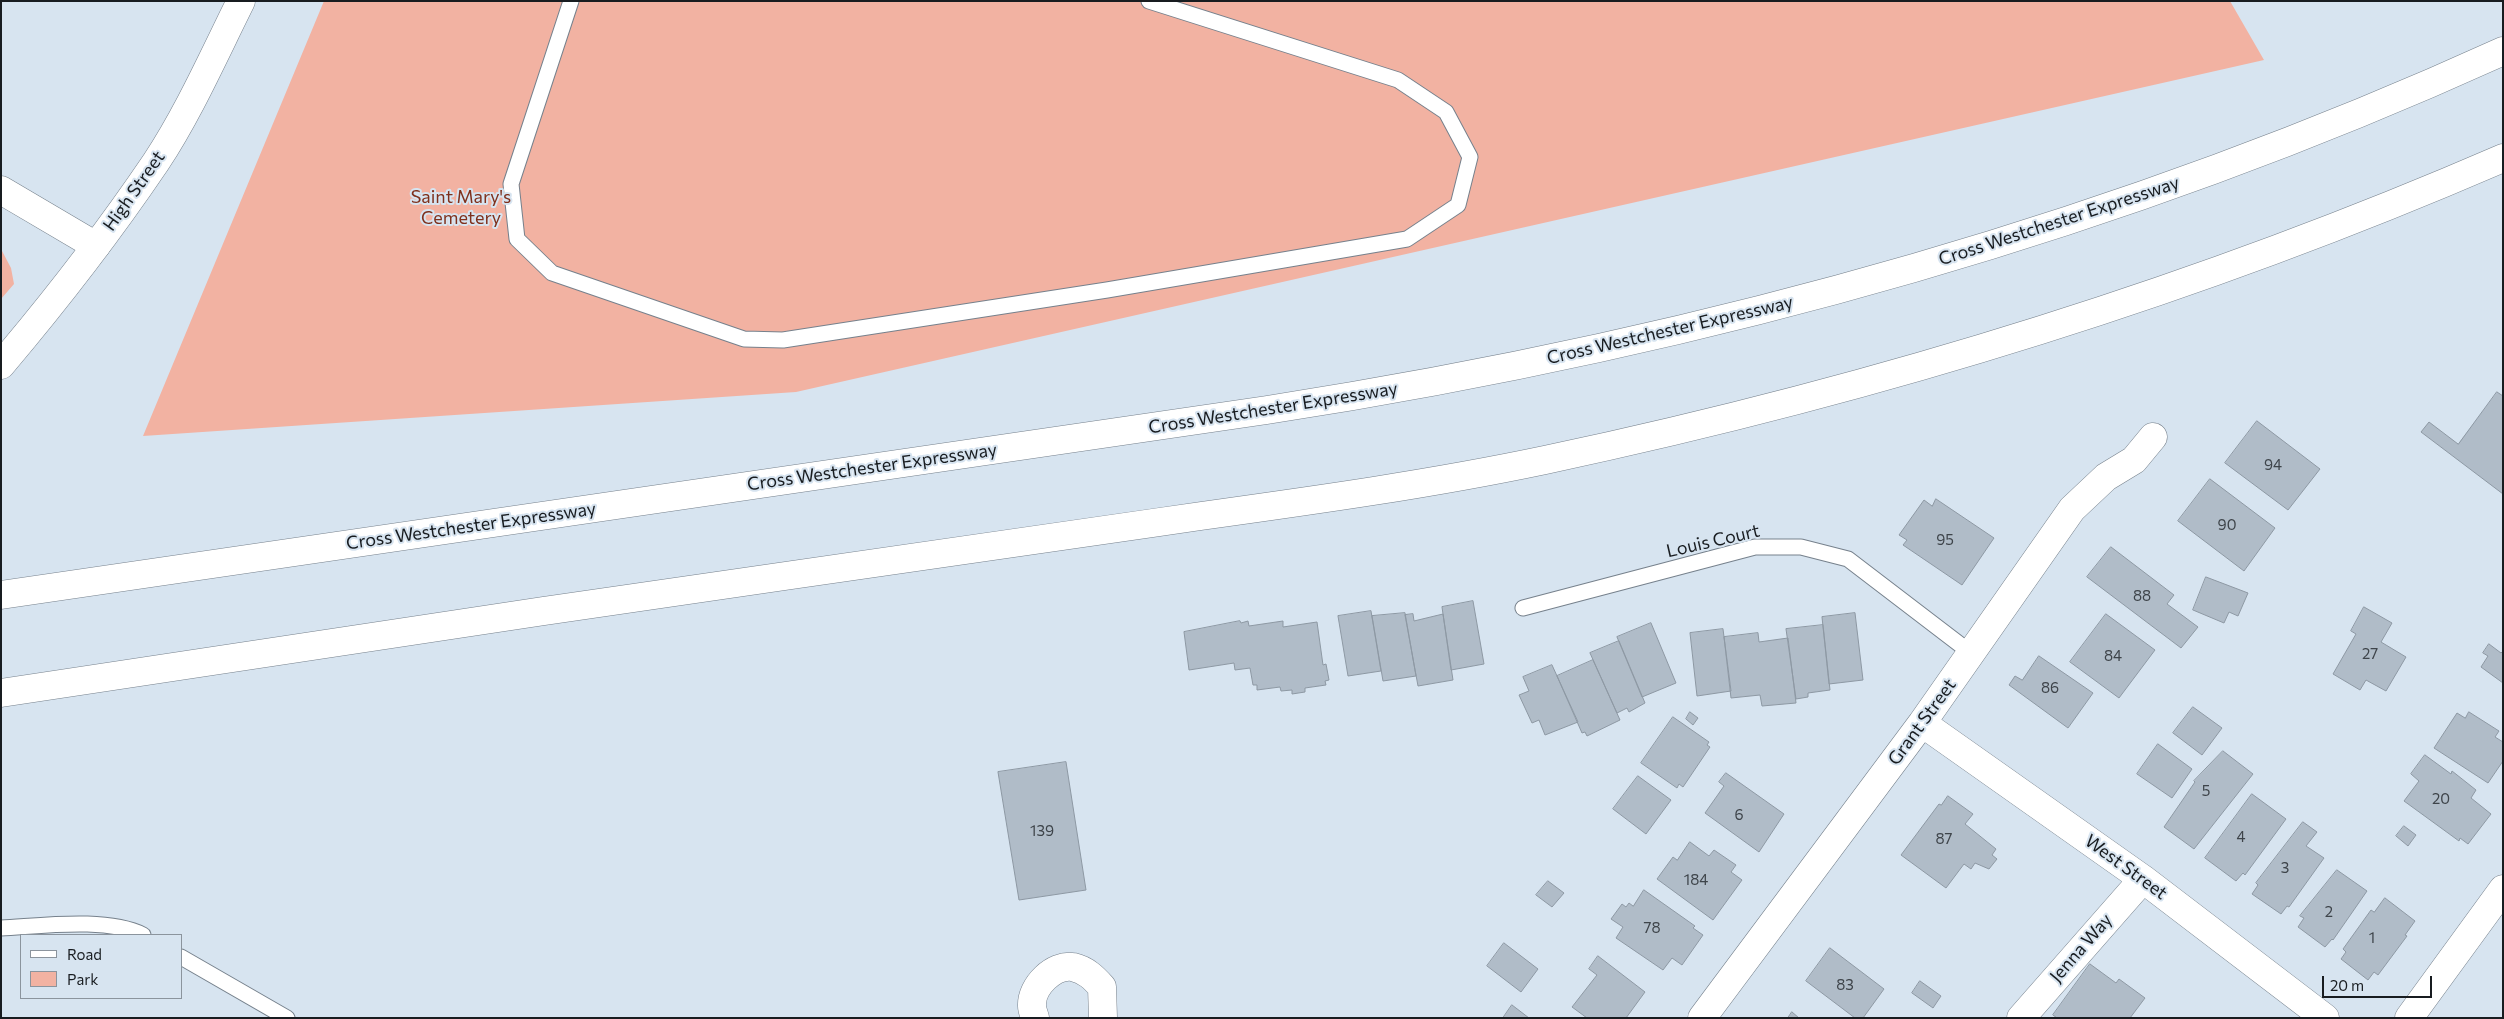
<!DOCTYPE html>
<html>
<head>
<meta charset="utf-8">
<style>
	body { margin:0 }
	#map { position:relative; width:2504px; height:1019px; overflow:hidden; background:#d7e4f0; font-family:Commissioner,sans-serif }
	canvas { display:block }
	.frame { position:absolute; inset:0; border:2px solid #181c20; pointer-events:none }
	.legend { position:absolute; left:20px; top:934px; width:162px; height:65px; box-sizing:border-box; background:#d7e4f0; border:1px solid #8b949d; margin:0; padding:6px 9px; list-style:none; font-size:15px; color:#181c20 }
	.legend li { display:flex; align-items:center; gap:10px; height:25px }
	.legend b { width:25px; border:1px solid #8b949d }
	.scale { position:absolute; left:2322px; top:976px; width:110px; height:22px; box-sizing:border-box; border:2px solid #181c20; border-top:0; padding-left:6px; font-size:15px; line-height:18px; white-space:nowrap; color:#181c20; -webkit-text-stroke:4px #d7e4f0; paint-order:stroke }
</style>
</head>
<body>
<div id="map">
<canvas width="2504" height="1019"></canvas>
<div class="frame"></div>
<ul class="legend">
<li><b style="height:6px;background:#fff"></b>Road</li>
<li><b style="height:14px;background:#f2b2a2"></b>Park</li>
</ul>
<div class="scale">20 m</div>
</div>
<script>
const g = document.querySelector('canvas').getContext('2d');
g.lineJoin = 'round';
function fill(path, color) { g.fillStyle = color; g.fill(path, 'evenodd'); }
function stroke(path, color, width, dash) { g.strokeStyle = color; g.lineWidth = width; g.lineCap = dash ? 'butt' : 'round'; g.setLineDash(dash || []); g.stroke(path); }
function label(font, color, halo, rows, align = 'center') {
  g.font = font + ' Commissioner,sans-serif'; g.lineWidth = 4; g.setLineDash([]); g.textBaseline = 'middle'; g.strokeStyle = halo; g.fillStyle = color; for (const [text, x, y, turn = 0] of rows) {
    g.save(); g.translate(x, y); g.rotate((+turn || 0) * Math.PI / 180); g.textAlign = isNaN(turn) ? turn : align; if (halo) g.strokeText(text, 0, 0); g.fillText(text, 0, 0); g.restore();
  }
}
fill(new Path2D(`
	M324,1h1906l34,59 -1468,332 -653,44z
	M1,249l10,19 3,16 -13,15z`), '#f2b2a2');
const building = new Path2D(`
	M2497,392l6,4v98l-82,-62 8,-10 29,22z
	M2257,421l63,48 -32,41 -63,-47z
	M2210,479l65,49 -31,43 -66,-50z
	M1936,499l58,39 -32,47 -59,-40 4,-5 -8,-5 25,-35 8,6z
	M2111,547l63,48 -7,9 31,23 -17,21 -94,-71z
	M2206,577l42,16 -10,23 -9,-4 -5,11 -31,-13z
	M1473,601l11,63 -33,6 -9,-63z
	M2364,607l28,16 -11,19 25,15 -20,34 -20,-11 -6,10 -27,-16 23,-40 -5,-3z
	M1371,611l10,60 -33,5 -10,-60z
	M1405,613l11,63 -33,5 -11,-65z
	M1855,613l8,67 -34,4 -7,-67z
	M1413,614l1,7 29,-7 10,66 -35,6 -13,-71z
	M2106,614l49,36 -36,48 -49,-36z
	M1240,621l1,2 7,-2 1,5 34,-5v6l34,-5 6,43 3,-1 3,16 -4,1 1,4 -21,3v4l-13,2v-4l-11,1 -1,-4 -23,3v-5h-4l-3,-17 -15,2 -1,-7 -45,7 -5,-38z
	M1651,623l25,60 -34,14 -25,-60z
	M1823,625l7,65 -22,3v4l-12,2 -10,-70z
	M1723,629l8,62 -34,5 -7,-63z
	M1758,633l1,9 29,-4 8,65 -34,3 -2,-11 -29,3 -7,-61z
	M1619,641l26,62 -16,9 -2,-4 -10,5 -27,-60z
	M2489,644l12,9 2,-2v32l-22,-16 7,-11 -5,-3z
	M2039,656l54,37 -25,35 -59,-43 6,-9 7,4z
	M1593,660l27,60 -33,16 -2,-4 -3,1 -25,-57z
	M1552,665l26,57 -33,13 -6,-15 -7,3 -13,-28 10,-4 -6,-14z
	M2193,707l29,21 -20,27 -29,-22z
	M1690,712l8,6 -5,7 -7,-6z
	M2469,712l30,19 -4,6 8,5v19l-15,22 -54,-35 23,-35 8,5z
	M1673,717l36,25 -2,3 3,2 -27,40 -4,-3 -2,4 -36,-25z
	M2158,744l34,25 -20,29 -35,-24z
	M2223,751l30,23 -59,75 -30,-22 31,-45 -1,-1z
	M2425,755l26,19 1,-3 24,19 -5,8 20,16 -23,30 -8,-6 -1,3 -55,-40 15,-20 -8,-7z
	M1066,762l20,128 -67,10 -21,-128z
	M1726,773l58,41 -25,38 -54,-39 19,-27 -5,-4z
	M1638,776l33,24 -25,34 -33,-25z
	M2252,794l34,25 -41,56 -2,-2 -7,8 -31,-23z
	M1948,796l25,18 -8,10 31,25 -4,6 5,4 -8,10 -14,-6 -4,6 -7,-5 -18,24 -45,-33 38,-51 2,1z
	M2303,822l14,10 -11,14 18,12 -35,49 -2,-1 -6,8 -29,-20 6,-9 -2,-2z
	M2404,826l12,9 -8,11 -12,-10z
	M1690,842l19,14 5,-6 22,15 -5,7 11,8 -29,40 -56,-41 16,-22 4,3z
	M2337,870l30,21 -34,49 -1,-1 -7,8 -27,-20 6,-9 -4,-2z
	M1548,881l16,12 -12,14 -16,-12z
	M1644,890l51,36 -2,2 10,7 -21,30 -10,-7 -9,12 -47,-32 7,-11 -12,-8 11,-15 4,3 3,-4 4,3z
	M2385,898l30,23 -10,14 2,1 -29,39 -4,-3 -6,8 -27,-21 5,-7 -3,-3 28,-39 3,2z
	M1504,943l34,26 -17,23 -34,-26z
	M1830,948l54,41 -21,29h-8l-49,-37z
	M1598,956l47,36 -19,26h-39l-15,-11 25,-32 -8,-6z
	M2090,964l26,19 3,-4 26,19 -15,20h-73l-4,-3z
	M1920,981l21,15 -8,12 -21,-15z
	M1512,1005l17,13h-26z
	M1792,1012l7,6h-11z`);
fill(building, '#b0bcc8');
stroke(building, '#8d98a3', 1);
const service = new Path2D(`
	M571,1l-60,183 6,55 35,34 192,66 39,1 324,-50 300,-51 51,-34 12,-48 -24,-45 -48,-32 -249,-79
	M1523,608l232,-61h46l47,12 123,94
	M1,928c41,-2 106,-11 142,7
	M181,957l106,61`);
const minor = new Path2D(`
	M1,190l95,56
	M1922,723l221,156 182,139
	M1035,1018c-1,-4 -3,-8 -3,-12 -1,-20 22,-42 41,-39 13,3 21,11 29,20l1,31
	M1702,1018l220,-295 150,-214 34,-32 28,-17 19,-23
	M2021,1018l122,-139
	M2409,1018l94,-129`);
const tertiary = new Path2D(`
	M1,365c55,-65 107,-132 155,-203 33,-50 58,-107 85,-161`);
const motorway = new Path2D(`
	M1,595l1266,-185c425,-66 843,-180 1236,-359
	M1,693c264,-39 527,-81 791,-118 137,-20 273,-39 409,-59 115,-16 230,-32 344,-56 329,-70 649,-168 958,-302`);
stroke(service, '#76818c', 17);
stroke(minor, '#76818c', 29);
stroke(tertiary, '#76818c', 29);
stroke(motorway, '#76818c', 29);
stroke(service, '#fff', 15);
stroke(minor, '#fff', 28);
stroke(tertiary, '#fff', 28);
stroke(motorway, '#fff', 28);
label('15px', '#3e444a', null, [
	["94",2273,465],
	["90",2227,525],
	["95",1945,540],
	["88",2142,596],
	["27",2370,654],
	["84",2113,656],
	["86",2050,688],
	["5",2206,791],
	["20",2441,799],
	["6",1739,815],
	["139",1042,831],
	["4",2241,837],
	["87",1944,839],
	["3",2285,868],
	["184",1696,880],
	["2",2329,912],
	["78",1652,928],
	["1",2372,938],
	["83",1845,985]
]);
label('18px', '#181c20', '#d7e4f0', [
	["High Street",134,191,-55],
	["Cross Westchester Expressway",2059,221,-18],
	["Cross Westchester Expressway",1670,330,-13],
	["Cross Westchester Expressway",1273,408,-9],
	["Cross Westchester Expressway",872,467,-8],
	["Cross Westchester Expressway",471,526,-8],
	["Louis Court",1713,541,-13],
	["Grant Street",1922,722,-54],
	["West Street",2126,867,36],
	["Jenna Way",2081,948,-49]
]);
label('18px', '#7f301c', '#d7e4f0', [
	["Saint Mary's",461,197],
	["Cemetery",461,218]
]);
</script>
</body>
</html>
